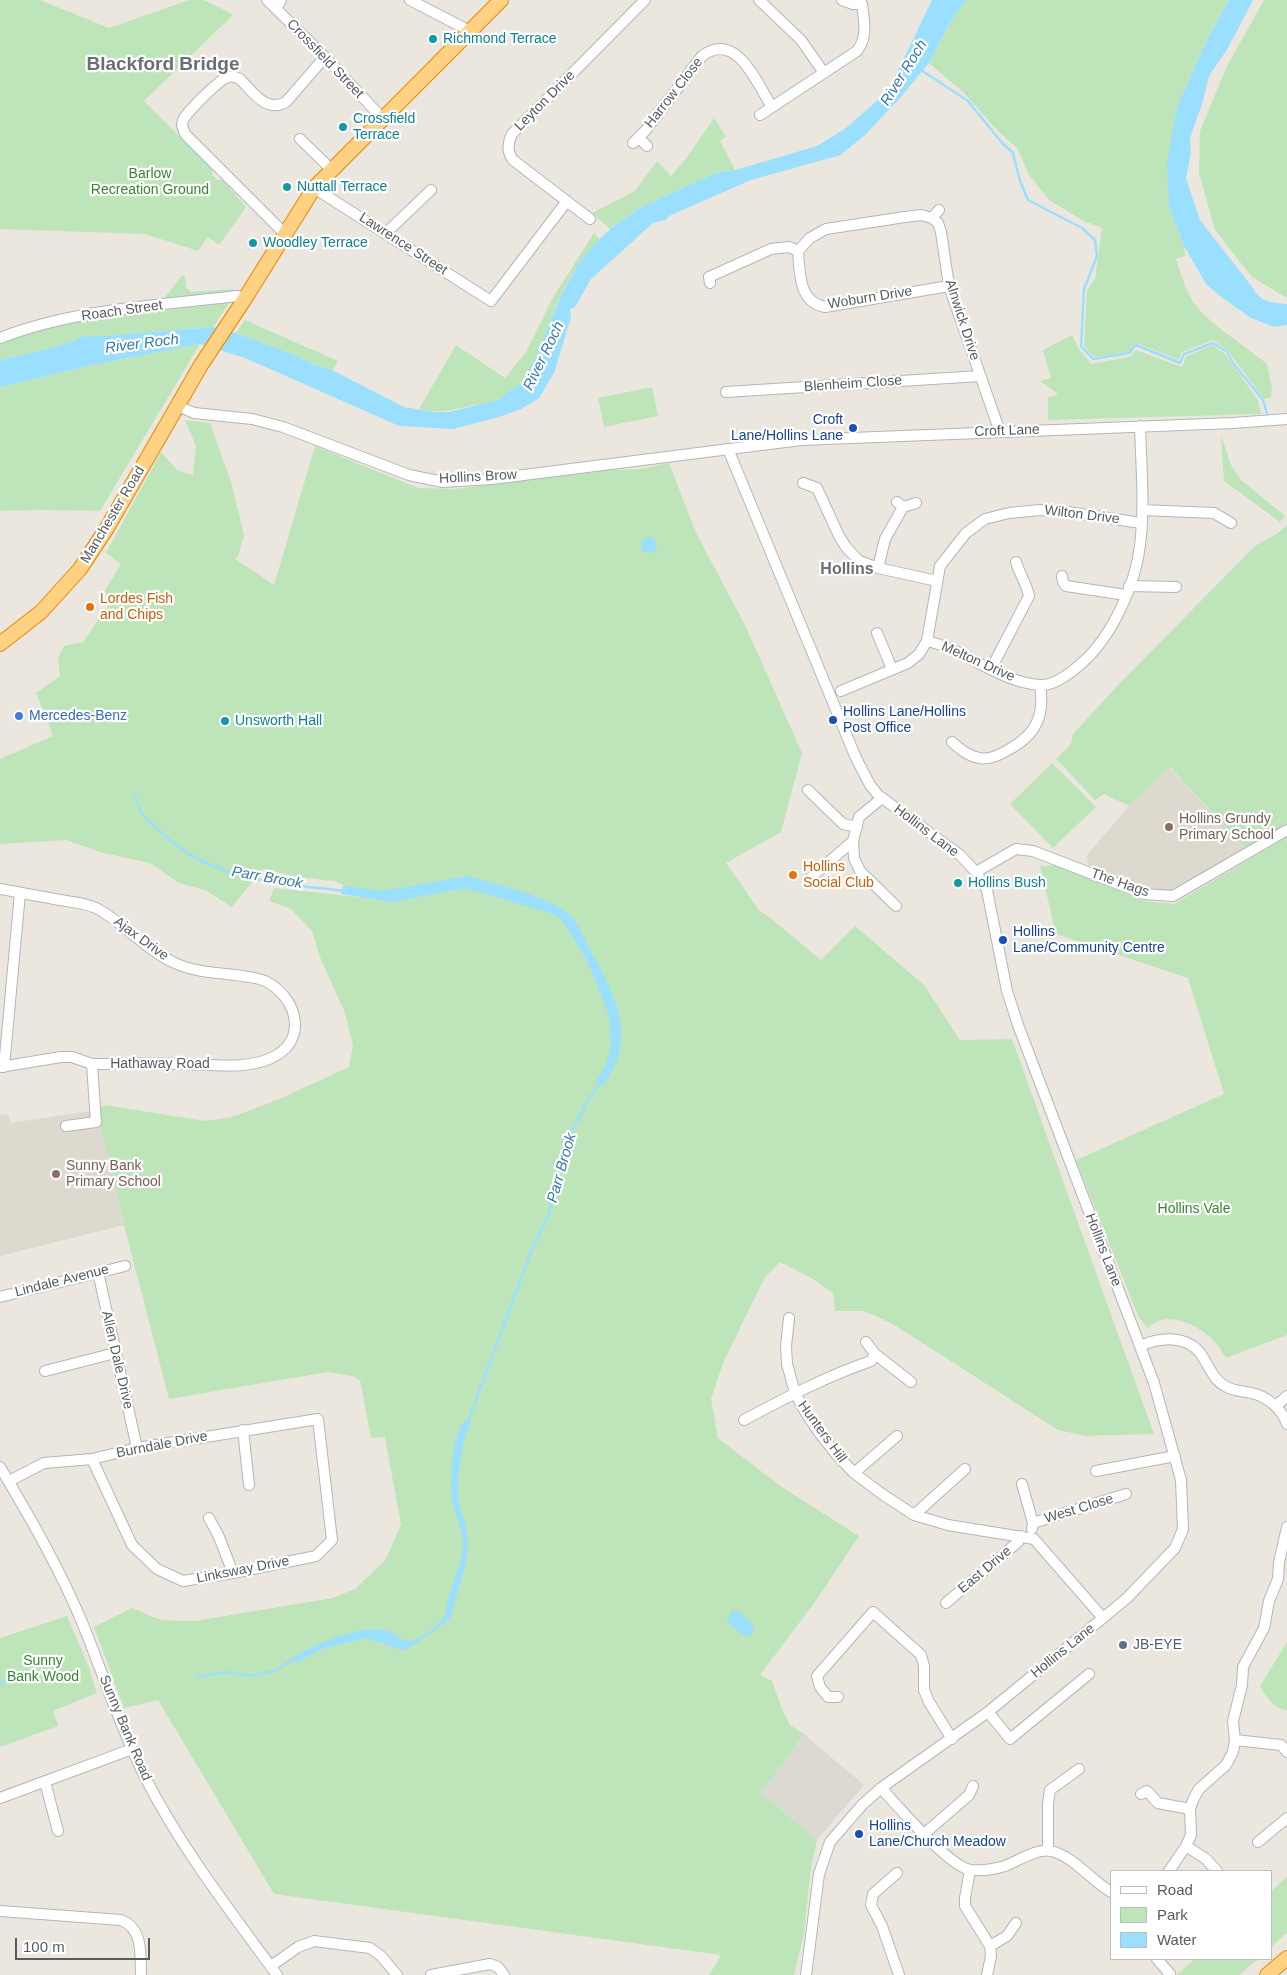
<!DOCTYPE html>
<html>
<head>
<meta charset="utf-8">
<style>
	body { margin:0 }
	#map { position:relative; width:1287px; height:1975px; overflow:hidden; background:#ece7de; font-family:Arial,sans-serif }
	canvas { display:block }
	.legend { position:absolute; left:1110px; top:1870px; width:162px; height:90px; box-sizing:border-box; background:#fff; border:1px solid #bcbebf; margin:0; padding:6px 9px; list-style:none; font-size:15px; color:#585c60 }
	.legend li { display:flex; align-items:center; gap:10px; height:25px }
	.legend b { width:25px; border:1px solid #bcbebf }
	.scale { position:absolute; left:15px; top:1938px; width:135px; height:22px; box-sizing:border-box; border:2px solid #585c60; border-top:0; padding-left:6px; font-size:15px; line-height:18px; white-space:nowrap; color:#585c60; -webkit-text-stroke:4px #fff; paint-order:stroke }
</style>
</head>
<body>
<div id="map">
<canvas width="1287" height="1975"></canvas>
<ul class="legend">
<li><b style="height:6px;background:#fff"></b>Road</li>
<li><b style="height:14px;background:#bee5b9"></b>Park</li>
<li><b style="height:14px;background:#9bdfff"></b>Water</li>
</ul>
<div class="scale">100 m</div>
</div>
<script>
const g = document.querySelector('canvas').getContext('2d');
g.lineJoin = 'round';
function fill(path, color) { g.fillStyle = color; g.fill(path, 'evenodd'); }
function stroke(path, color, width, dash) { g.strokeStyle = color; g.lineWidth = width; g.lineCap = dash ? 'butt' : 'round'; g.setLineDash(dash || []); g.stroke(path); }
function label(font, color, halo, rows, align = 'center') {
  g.font = font + ' Arial,sans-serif'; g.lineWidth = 4.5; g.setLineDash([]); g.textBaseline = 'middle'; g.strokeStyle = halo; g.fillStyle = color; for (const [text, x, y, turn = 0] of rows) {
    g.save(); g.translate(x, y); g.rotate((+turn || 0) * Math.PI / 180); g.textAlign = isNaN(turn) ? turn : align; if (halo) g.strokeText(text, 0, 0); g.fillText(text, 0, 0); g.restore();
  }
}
fill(new Path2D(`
	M804,1734l60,51 -47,55 -56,-47z`), '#dcd9d3');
fill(new Path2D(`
	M1169,767l76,81 -72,43 -20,-2 -65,-24 -1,-10 42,-49z
	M97,1110l27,115 -124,31v-141l9,-1 1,9z`), '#ded9cf');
fill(new Path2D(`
	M0,0h40l69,28 80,-28h14l28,13 1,3 -88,85 68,68v6l6,5h5l23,27 -27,38 -11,-8 -10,14 -53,-17 -145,-5z
	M966,0h263l-23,42 -29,65 -8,99 15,40 1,10 -9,3c6,17 10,36 22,49 16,19 49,39 69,56l5,24 -1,9 -7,2 -36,-48 -15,-11 -31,12 -3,8 -43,-17 -7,9 -35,5 -10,-11 3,-56 8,-11 7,-51 -18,-7 -35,-21 -20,-25 -12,-27 -19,-17 -35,-39 -34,-29 19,-37z
	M1264,0h23v298l-35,-21 -37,-47 -16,-57 1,-42 27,-65z
	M714,118l12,18 -6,5 15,29 -19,3 -75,34 -31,22 -18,-16 43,-22 22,-30 14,15 14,-16z
	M594,233l6,7c-17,15 -28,33 -38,53 -18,36 -23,89 -65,107 -8,4 -17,4 -26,6 -22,4 -29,8 -52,3l37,-64 49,33 21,-26 26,-53z
	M182,275l3,2 1,5 -1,4 6,6 43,-3 -2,4 -69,7z
	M230,302l-17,25 -111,9h-17l-29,11 -56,13v-18l62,-19z
	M245,320l93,41 -6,9 -17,-5 -20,-10 -59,-22z
	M1072,335l7,14 12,15 38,-7 7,-7 46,17 4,-11 27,-11 12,9 33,46 3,14 -213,6v-22l10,-4 -18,-13 11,-3 -8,-28z
	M200,344l-100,167 -58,-1 -42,1v-124l93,-22z
	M652,387l6,29 -54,11 -6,-29z
	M185,420l25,3 21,59 13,53 -6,22 -4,1 40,27 41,-139 103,42 37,1 154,-19 31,-1 29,-6 27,70 50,94 56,126 -21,79 -55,31 33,47 14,10 48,40 34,-34 69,59 36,55 52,-1 142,395 -68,2 -28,-6 -165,-106 -29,-13h-29l-2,-18 -20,-14 -33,-17 -15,15 -42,86 -12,36 7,39 65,50 76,48 -44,66 -55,73 12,6 10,28 8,16 14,9 -43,59 56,47 -6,28 -7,65 -10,42h-85l12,-20 -447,-61 -116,-194 -34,8 -30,-81 38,-19 29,12 34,1 138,-23 22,-9 31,-30 15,-34 -16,-88 -14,1 -11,-58 -8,-4 -24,-4 -159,27 -45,-174 -27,-115 8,-5 100,16 27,-4 45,-17 72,-33 4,-22 -8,-32 -26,-58 -7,-24 -21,-22 -22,-8 5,-13 94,10 -33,-17 -37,-4 -35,-8 -31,38 -27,-17 -26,-7 -29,-20 -47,-10 -37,-13 -66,4v-85l53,-23 -17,-43 24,-17 -2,-19 6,-11 19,-4 30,-44 -9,-6 17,-28 -15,-11 55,-101 16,18 16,5 3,-29z
	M1221,435l10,30 10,15 44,36 -5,6 -56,-41z
	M1287,525v299l-42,24 -75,-81 -41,39 -25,-12 -9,6 -39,-41 15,-15 2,-10 46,-50 136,-138 23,-13z
	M1052,763l44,44 -43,41 -43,-44z
	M1287,837v498l-61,23c-4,-6 -7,-12 -12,-17 -16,-16 -48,-32 -66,-13l-9,-10 -63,-158 148,-66 -36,-116 -132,-44 -16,-68 18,-1 85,36 31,3z
	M67,1616l21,49 9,28 -44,18 5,15 -58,21v-109z
	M1287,1642v68c-13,-1 -21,-13 -27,-24z
	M1287,1877v56l-16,14v-56z
	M1195,1959h63l-19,16h-63z`), '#bee5b9');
fill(new Path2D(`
	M932,0h34l-18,26 -19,37 -29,35 -34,36 -25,21 -90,25 -82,36 -3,4 -13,3 -62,56 -16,28 -5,2 1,8 -17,56 -15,25 -18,11 -22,8 -46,12 -54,-3 -154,-68 -45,-14 -107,21 -93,22v-27l56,-13 29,-11h17l111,-9 23,6 59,22 20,10 17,5 72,37 29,5h16l49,-12 25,-19 14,-26 25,-62 17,-30 9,-12 22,-22 31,-22 75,-34 19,-3 82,-24 29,-18 42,-37z
	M1229,0h24l-25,48 -19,28 -6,25 -13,37 1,14 -5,27 14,41 53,68c7,14 19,15 34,16v21l-13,2 -23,-9 -27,-19 -18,-15 -22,-38 -15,-40 -2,-42 10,-57 29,-65z
	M641 545a8 8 0 1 1 16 0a8 8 0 1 1-16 0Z
	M468,876c30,9 72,18 97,35 11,7 17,23 23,35 26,46 52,93 14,140l-6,-5 9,-14 6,-19 -2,-32 -21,-54 -26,-42 -12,-7 -85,-25 -72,14 -52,-8 2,-8 40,5z
	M465,1421l6,1 -7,18 -6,35v26l8,26 2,18 -3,21 -15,53 -39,28 -9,3 -36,-12 -44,11 -26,14 -3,-6c24,-13 68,-34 96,-26 8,3 12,11 21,10 12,-1 27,-16 35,-25 2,-24 16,-45 18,-69 1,-18 -9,-32 -11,-48 -2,-17 0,-67 13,-78z
	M732,1611l8,1 14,14 -3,9 -5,2 -16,-12 -3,-6z`), '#9bdfff');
stroke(new Path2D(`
	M921,70l47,31 34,42 11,10 7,28 8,19 54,28 13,12 2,16 -13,33 -3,57 12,13 36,-6 7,-8 44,18 4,-9 29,-11 14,9 6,11 30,37 4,13
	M133,795c5,6 5,11 8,17 4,7 13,13 19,19 50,50 118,52 185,60
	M467,1424l64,-172 18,-38 5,-30 17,-52 18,-34 12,-16
	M197,1677l31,-5 22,4 27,-6 18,-12
	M0,1684l6,-3`), '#9bdfff', 2.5);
const minor = new Path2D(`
	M267,0l58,57 58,62
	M410,0l54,28 4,5
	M759,0l42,40 23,33
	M842,0l11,4h9
	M276,9l5,-9
	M760,115l97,-64c11,-14 7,-30 5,-47
	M639,138l8,8
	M300,139l32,31
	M633,143l12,-12 57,-75c35,-26 55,28 70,51
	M314,188l177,113 76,-100
	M932,218l7,-8
	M590,219l-77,-59c-6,-8 -6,-16 -1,-26l133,-134
	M386,233l45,-43
	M285,234l-100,-100 -3,-9 1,-5c5,-9 34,-38 43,-42 5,-3 10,-1 14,1 14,14 26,34 46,23l39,-45
	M710,283l-1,-6 62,-28 18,-2 9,4
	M949,286l-124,21c-27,-5 -25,-35 -27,-56l12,-13 16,-9 79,-12 16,-2 11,3 6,5 3,9 8,54 51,146
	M0,338c75,-29 159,-33 238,-42l6,4
	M726,392l254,-16
	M178,406l16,7 58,6 31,8 126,48 34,7 49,-3 309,-39 432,-17 54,-4
	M728,449l128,309 14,27 8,10 82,60 16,17 11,18 20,101 11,34 136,358 27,97 2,49 -8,19 -48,50 -24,20 -115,94 -107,76 -19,17 -32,37 -11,32 -13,101
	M803,483l14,5 22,48 7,11 13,14 19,7 59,13
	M903,507l13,-4
	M1142,510l72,3 17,10
	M878,568l7,-29 18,-32 -6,-5
	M1062,576l1,6 3,4 60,9
	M1129,586l47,1
	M877,633l15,36
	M927,641l13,-75 26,-33 19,-14 24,-6 31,-3 21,1 80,12
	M991,669l38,-73c-1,-8 -10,-24 -13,-34
	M841,691l67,-28 11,-9 8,-13c39,9 72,41 113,44 14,1 32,-13 43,-23 29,-26 53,-78 57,-117 5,-39 1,-80 0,-119
	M952,742c8,7 16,14 27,16 11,2 20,-3 29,-8 28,-15 37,-34 32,-65
	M808,790l35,34 14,3
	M853,841l1,17 6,13 36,35
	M976,872l40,-23 17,2 111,43 29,2 114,-66
	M809,879l44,-38 6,-24 23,-19
	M0,889c20,4 40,7 60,11 12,2 25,3 36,8 29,15 50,43 81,56 19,8 39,9 59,11 9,2 20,2 29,6 34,17 44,62 4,78 -27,11 -61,5 -90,5 -29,-1 -58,0 -87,0l-20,-7h-11l-61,10
	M4,1067l16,-174
	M66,1126l30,-4 -4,-58
	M98,1272l39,176
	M0,1297l125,-31
	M789,1318l-3,28 1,18 8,29 11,20 14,21 16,20 18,19 28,21 32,21 34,10 86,14 69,79
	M866,1342l9,12
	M1140,1346c23,-10 51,-11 64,13 6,10 11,22 21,27 8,5 17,5 26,7 16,3 31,16 36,31
	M45,1371l70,-18
	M1276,1406l11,-10
	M744,1420c41,-22 83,-44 127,-59l4,-7 36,28
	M243,1430l6,55
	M0,1467c31,52 61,104 84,160 20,50 37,102 61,150 36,71 86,135 132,198
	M1096,1471l79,-15
	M854,1473l43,-37
	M9,1481l35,-18 48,-4 45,-11 181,-29 14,121 -16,16 -83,17 -50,8 -26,-12 -25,-24 -40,-86
	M1022,1484l11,39 -1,6
	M914,1515l51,-46
	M209,1518l10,19 14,36
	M1033,1523l93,-29
	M946,1603l72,-61 3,-6
	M838,1697h-10l-8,-10 -3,-11 56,-64 48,43 3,11v24l5,12 23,37
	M988,1712l22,27 79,-65
	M1235,1740l46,5 6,7
	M45,1782l13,49
	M881,1788c16,17 69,80 90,82 10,1 24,-1 34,-4 13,-5 32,-18 46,-15 24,6 39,29 60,41
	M1141,1794l6,-3 11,12 32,6
	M0,1798l132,-49
	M924,1834l45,-39 4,-9
	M1258,1842l29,-24
	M1186,1846l20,13 11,12
	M1048,1850v-46l2,-14 29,-21
	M970,1870l-5,28v8l25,40 1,10 -4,19
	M1169,1871l17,-25 5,-11 -1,-26 3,-9 6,-11 27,-24 7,-13 2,-12 -2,-19 9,-36 1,-18 21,-39 5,-27 9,-22 1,-17 8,-35
	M897,1873l-24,21 -2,11 11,21 17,49
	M0,1911l121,9c23,9 19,35 20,55
	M990,1946l17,-10 9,-13
	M1157,1959l13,15
	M271,1966l27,-19 16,-6 56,7 11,8 16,19
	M431,1975l59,-11 8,3 6,8`);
const highway = new Path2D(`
	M0,644l41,-32 39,-43 27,-41 94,-163 43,-65 70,-112 187,-188
	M1267,1975l20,-17`);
stroke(minor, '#b2b6ba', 12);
stroke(highway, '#ea8600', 16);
stroke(minor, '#fff', 10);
stroke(highway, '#ffd182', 14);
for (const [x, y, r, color] of [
	[433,39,5,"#0f9aa8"],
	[343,127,5,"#0f9aa8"],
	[287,187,5,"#0f9aa8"],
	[253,243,5,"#0f9aa8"],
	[853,428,5,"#1a4fb4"],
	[90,607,5,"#e8710a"],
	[19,716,5,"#3f7fe0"],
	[833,720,5,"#1a4fb4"],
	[225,721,5,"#0f9aa8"],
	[1169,827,5,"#8d6e63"],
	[793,875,5,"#e8710a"],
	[958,883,5,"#0f9aa8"],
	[1003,940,5,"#1a4fb4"],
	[56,1174,5,"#8d6e63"],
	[1123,1645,5,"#5c6f8a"],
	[859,1834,5,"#1a4fb4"]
]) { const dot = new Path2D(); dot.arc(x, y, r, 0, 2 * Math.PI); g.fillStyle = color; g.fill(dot); stroke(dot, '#fff', 2); }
label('14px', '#0d838f', '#fff', [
	["Richmond Terrace",443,39],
	["Crossfield",353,119],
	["Terrace",353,135],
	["Nuttall Terrace",297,187],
	["Woodley Terrace",263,243],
	["Unsworth Hall",235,721],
	["Hollins Bush",968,883]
], 'left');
label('14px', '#585c60', '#fff', [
	["Crossfield Street",325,59,46],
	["Harrow Close",674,93,-52],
	["Leyton Drive",545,101,-45],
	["Lawrence Street",403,244,33],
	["Woburn Drive",870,298,-9],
	["Roach Street",122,311,-8],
	["Alnwick Drive",962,320,72],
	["Blenheim Close",853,384,-4],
	["Croft Lane",1007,431,-2],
	["Hollins Brow",478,477,-3],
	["Manchester Road",113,515,-59],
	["Wilton Drive",1082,515,7],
	["Melton Drive",978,662,24],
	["Hollins Lane",926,831,37],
	["The Hags",1120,883,19],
	["Ajax Drive",141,939,36],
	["Hathaway Road",160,1064],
	["Hollins Lane",1103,1250,69],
	["Lindale Avenue",62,1281,-14],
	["Allen Dale Drive",117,1360,77],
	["Hunters Hill",822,1432,54],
	["Burndale Drive",162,1445,-11],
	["West Close",1079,1509,-17],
	["Linksway Drive",243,1570,-11],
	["East Drive",985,1570,-40],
	["Hollins Lane",1063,1651,-39],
	["Sunny Bank Road",125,1728,67]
]);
label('14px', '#378532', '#fff', [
	["Barlow",150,174],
	["Recreation Ground",150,190],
	["Hollins Vale",1194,1209],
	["Sunny",43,1661],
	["Bank Wood",43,1677]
]);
label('14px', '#164399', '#fff', [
	["Croft",843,420,"right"],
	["Lane/Hollins Lane",843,436,"right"],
	["Hollins Lane/Hollins",843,712],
	["Post Office",843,728],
	["Hollins",1013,932],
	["Lane/Community Centre",1013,948],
	["Hollins",869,1826],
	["Lane/Church Meadow",869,1842]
], 'left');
label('14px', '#c56008', '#fff', [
	["Lordes Fish",100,599],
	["and Chips",100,615],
	["Hollins",803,867],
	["Social Club",803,883]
], 'left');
label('14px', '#366cbe', '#fff', [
	["Mercedes-Benz",29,716]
], 'left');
label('14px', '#785e54', '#fff', [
	["Hollins Grundy",1179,819],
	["Primary School",1179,835],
	["Sunny Bank",66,1166],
	["Primary School",66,1182]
], 'left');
label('14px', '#4e5e75', '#fff', [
	["JB-EYE",1133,1645]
], 'left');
label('italic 15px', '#357baa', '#fff', [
	["River Roch",904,73,-58],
	["River Roch",142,344,-7],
	["River Roch",544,356,-64],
	["Parr Brook",267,878,10],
	["Parr Brook",562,1168,-74]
]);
label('bold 16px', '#696f72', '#fff', [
	["Hollins",847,570]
]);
label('bold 19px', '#696f72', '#fff', [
	["Blackford Bridge",163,65]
]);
</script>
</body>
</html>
